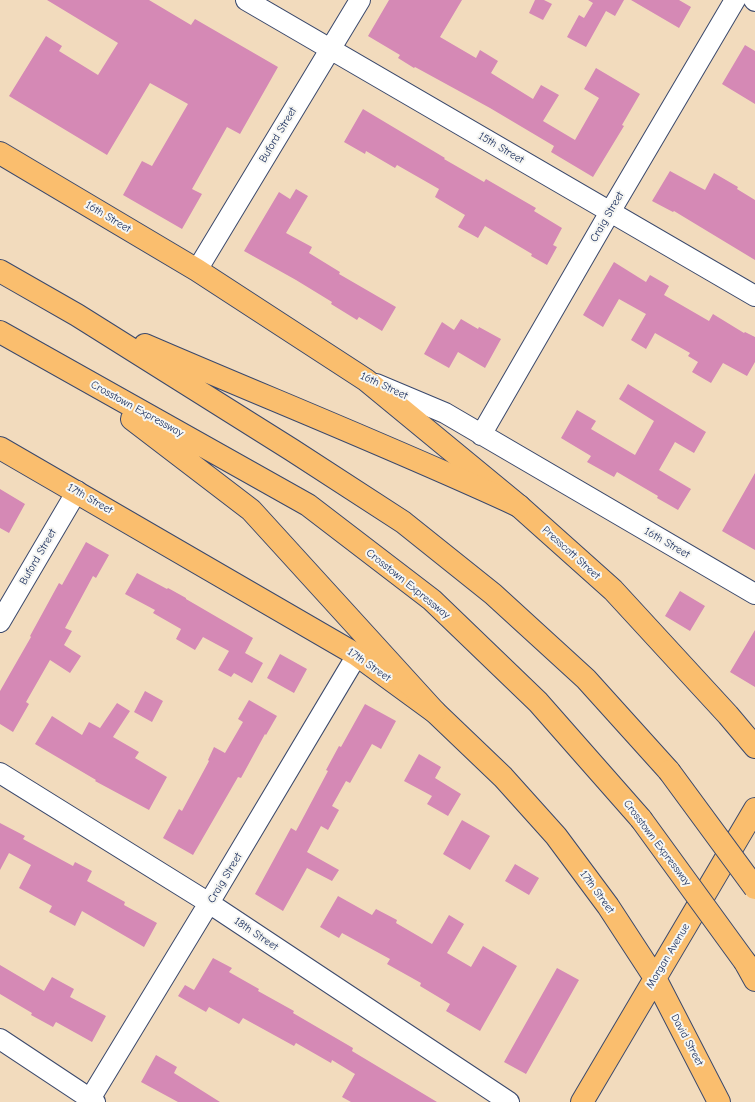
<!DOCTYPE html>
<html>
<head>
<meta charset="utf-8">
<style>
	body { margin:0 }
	canvas { display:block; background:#f2dbbd }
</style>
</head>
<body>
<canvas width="755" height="1102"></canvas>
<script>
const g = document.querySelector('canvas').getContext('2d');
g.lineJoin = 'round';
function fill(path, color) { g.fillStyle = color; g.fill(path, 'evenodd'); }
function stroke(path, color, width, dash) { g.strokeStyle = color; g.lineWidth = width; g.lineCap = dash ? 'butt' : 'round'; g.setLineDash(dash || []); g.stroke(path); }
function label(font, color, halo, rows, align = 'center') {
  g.font = font + ' "Comic Neue",sans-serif'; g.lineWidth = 4; g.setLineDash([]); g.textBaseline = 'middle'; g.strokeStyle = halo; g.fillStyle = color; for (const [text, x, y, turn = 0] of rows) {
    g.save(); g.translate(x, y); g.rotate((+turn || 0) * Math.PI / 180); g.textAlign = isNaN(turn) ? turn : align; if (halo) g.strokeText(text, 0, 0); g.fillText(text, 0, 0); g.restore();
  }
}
fill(new Path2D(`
	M47,0h102l42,25 4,-6 83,48 -38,67 -13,-7 -35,62 10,5 -20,35 -59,-34 19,-34 10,5 36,-62 -38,-21 -43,72 -98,-59 37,-60 16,10 -3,5 39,24 20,-32z
	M389,0h73l-22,37 36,21 4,-8 18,11 -7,12 42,26 8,-14 18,10 -16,26 32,19 24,-42 -15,-9 12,-21 44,26 -18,31 2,1 -31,51 -42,-25 3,-6 -64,-38 -75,-41 -1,1 -16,-10 2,-3 -32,-19z
	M535,0h9l8,4 -9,16 -14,-7z
	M588,0h36l-9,16 -9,-5 -20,36 -19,-10 12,-22 5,3 9,-15z
	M631,0h48l12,7 -12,21z
	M745,45l10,6v53l-33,-20z
	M363,109l82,49 -1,1 40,23 2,-3 50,29 -2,3 28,17 -9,17 4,2 -10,18 -16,-9 1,-2 -47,-28 -7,12 -20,-11 7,-12 -30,-18 4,-8 -42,-24 -2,3 -29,-17 -1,3 -21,-12z
	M670,171l35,19 9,-17 24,14 -1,2 18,11v60l-81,-49 -1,1 -21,-11z
	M296,189l12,7 -22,37 26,14 -3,6 31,19 -1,2 57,33 -14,24 -23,-14 -2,3 -26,-16 1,-2 -36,-22 -52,-29 35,-59 11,7z
	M614,262l32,20 4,-7 19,11 -5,9 45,26 4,-7 31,19 1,-1 10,5v25l-8,14 -24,-13 -12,20 -19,-11 6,-10 -10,-6 2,-3 -35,-20 -9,16 -15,-9 15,-26 -27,-15 -16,28 -20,-12z
	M461,319l17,10 1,-2 22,12 -16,29 -27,-16 -9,16 -25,-14 18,-32 12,8z
	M628,384l78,48 -12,21 -19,-11 -16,28 32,19 -13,21 -21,-12 1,-2 -41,-24 -3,5 -27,-15 4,-6 -30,-18 16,-28 19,11 -5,8 44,26 19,-34 -35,-22z
	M755,473v77l-33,-19z
	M0,489l25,15 -16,29 -9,-5z
	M86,542l23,13 -13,23 -3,-2 -28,52 7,3 -8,14 17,11 -11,17 -20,-13 -24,42 3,2 -16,28 -13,-8v-33l31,-54 -1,-1 29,-53 3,2z
	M137,573l30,16 1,-1 18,10v1l67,39 -8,15 18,10 -11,20 -18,-10 -3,4 -13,-7 11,-19 -26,-14 -8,13 -19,-11 5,-10 -28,-16 2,-3 -30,-16z
	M680,591l25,15 -15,25 -25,-15z
	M755,630v57l-25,-15z
	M280,654l27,15 -13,24 -27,-15z
	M145,691l18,10 -11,21 -18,-10z
	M249,700l28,16 -11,19 -1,-1 -24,44 -3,-1 -45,78 -30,-17 16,-29 3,2 27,-50 -1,-1 6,-13 11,6 18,-31 -5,-3z
	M117,703l13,8 -17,26 26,15 -4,6 32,19 -18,33 -54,-29 1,-1 -61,-36 17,-28 30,19 7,-13 11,6z
	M365,704l31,17 -15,28 -9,-5 -22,39 -4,-2 -14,25 7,4 -11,20 -7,-4 -14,26 32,18 -7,11 -25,-13 -24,43 -28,-17 36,-66 5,3 32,-60 -2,-1 13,-24 2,1z
	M419,754l22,13 -6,11 26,16 -13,22 -21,-12 5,-8 -28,-15z
	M462,820l28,16 -20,34 -27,-16z
	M0,823l25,13 -2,3 50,27 2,-4 17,9 -5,10 38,21 -1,3 33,18 -13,24 -62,-36 -7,15 -26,-14 3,-6 -33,-18 12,-23 -22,-12 -9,17z
	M515,864l24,14 -10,17 -24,-14z
	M338,896l34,19 4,-6 21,11 -1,3 36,21 17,-29 15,9 -17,29 24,14 12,-21 34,20 -37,65 -34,-20 4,-7 -30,-18 1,-3 -34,-19 3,-5 -48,-26 -3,5 -19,-11z
	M213,958l19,10 -3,4 30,17 -1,2 36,20 -1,2 60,35 -1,3 85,51h-86l-9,-5 13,-23 -23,-14 -1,3 -35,-20 -2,3 -51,-28 -4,6 -30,-17 -3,5 -28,-16 7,-11 9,5z
	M0,965l44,26 8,-14 22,12 -4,8 36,19 -14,26 -36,-20 -3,5 -22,-12 1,-2 -32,-19z
	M557,968l22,12 -53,94 -22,-12z
	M156,1055l21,12 -3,6 46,29h-42l-37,-20z`), '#d589b5');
const minor = new Path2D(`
	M246,0l509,296
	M754,0l1,1
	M197,270l163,-270
	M376,384l69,29 310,181
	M481,435l129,-223 125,-212
	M0,622l77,-131
	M0,773l209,130 300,199
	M0,1039l95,63
	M90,1099l119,-196 148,-248`);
const major = new Path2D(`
	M0,153l197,117 169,110 153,126 94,84 115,125 27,32
	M0,448l357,207 78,57 68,65 53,59 52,70 47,72 64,124
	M582,1102l173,-293`);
const highway = new Path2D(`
	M0,271l77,44 215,135 111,72 90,72 93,85 83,92
	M0,332l308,173 124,95 106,102 103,117
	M145,345c125,54 251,104 374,161
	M132,419l119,91 184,202
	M745,962l10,18`);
stroke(minor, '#3b496c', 22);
stroke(major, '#3b496c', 24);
stroke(highway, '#3b496c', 24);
stroke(minor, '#fff', 20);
stroke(major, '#fabe6e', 22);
stroke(highway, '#fabe6e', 22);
const highwayBridge = new Path2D(`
	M669,771l86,117
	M641,819l104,143`);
stroke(highwayBridge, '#3b496c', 24, []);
stroke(highwayBridge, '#fabe6e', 22);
label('11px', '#1b2f5e', '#f6f6f2', [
	["Buford Street",278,135,-59],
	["15th Street",501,148,31],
	["16th Street",108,217,31],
	["Craig Street",607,217,-60],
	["16th Street",384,386,25],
	["Crosstown Expressway",137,409,29],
	["17th Street",90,499,30],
	["16th Street",667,543,30],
	["Presscott Street",571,553,42],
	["Buford Street",38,557,-60],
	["Crosstown Expressway",408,584,39],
	["17th Street",369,665,35],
	["Crosstown Expressway",657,843,53],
	["Craig Street",225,878,-59],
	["17th Street",597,892,54],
	["18th Street",256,934,34],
	["Morgan Avenue",668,956,-59],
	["David Street",687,1040,62]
]);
</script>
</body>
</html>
